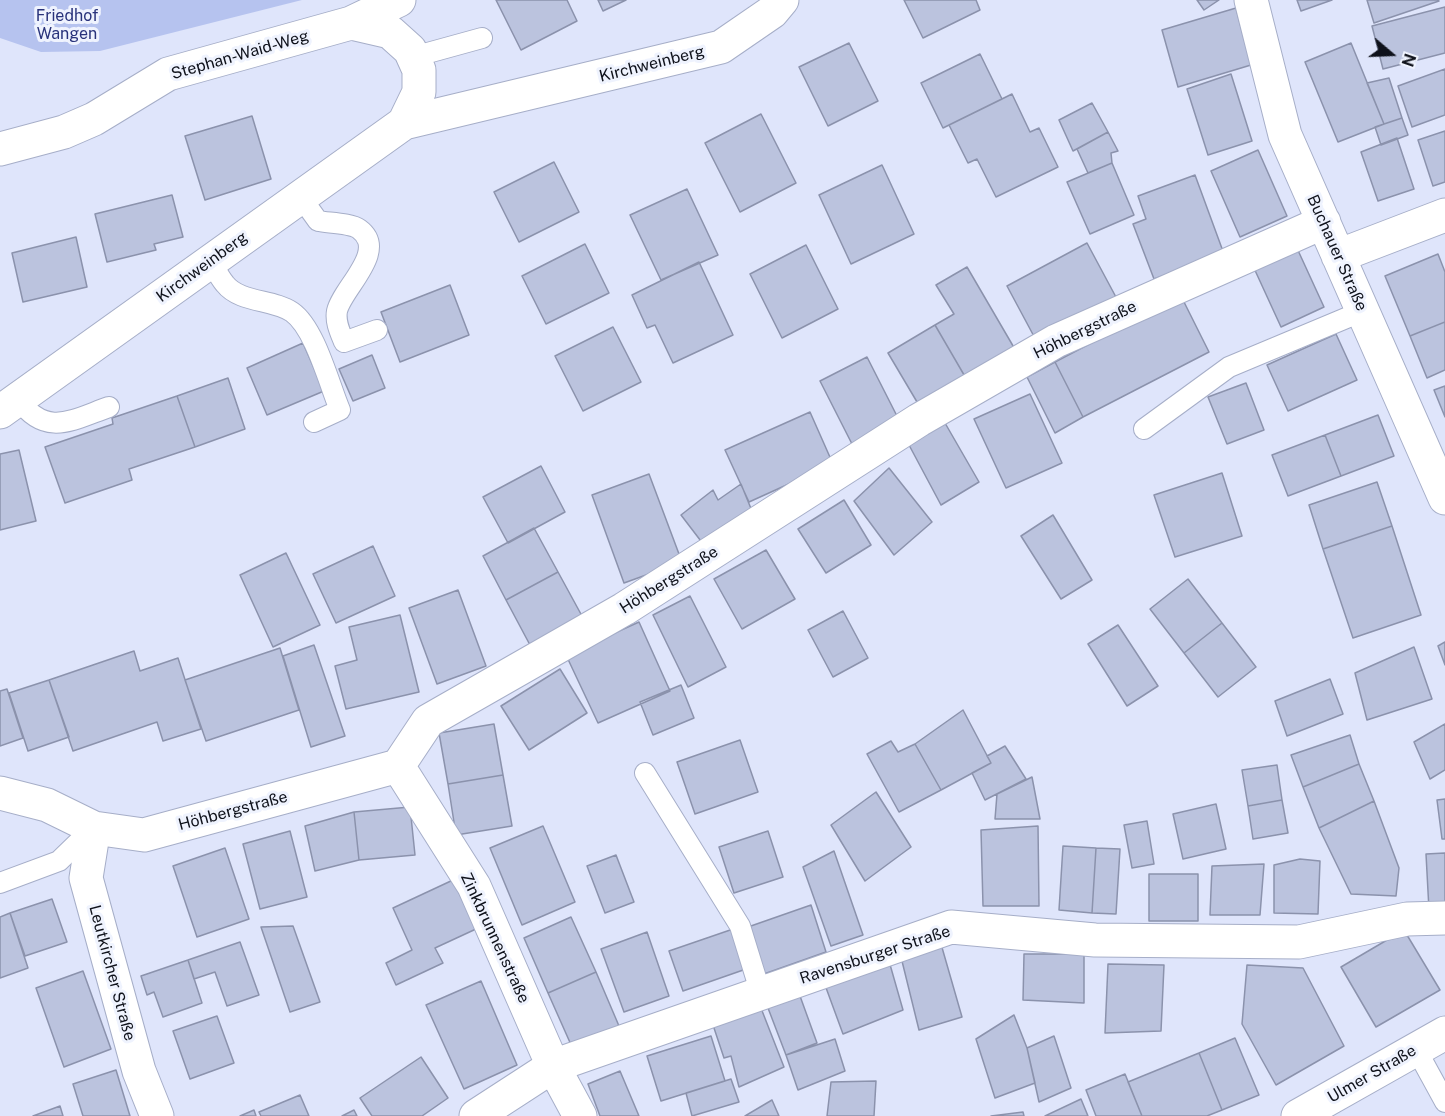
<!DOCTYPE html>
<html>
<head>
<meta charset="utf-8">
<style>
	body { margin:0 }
	#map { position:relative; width:1445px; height:1116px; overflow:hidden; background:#dfe5fb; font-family:"Public Sans",sans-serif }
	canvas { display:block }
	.north { position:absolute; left:1361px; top:24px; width:60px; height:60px; -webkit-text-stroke:4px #eff3fe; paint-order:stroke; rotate:109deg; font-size:16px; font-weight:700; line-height:24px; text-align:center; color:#0f121b }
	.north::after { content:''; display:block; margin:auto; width:21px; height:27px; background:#0f121b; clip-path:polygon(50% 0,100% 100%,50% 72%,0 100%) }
</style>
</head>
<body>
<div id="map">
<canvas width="1445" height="1116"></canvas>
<div class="north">N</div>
</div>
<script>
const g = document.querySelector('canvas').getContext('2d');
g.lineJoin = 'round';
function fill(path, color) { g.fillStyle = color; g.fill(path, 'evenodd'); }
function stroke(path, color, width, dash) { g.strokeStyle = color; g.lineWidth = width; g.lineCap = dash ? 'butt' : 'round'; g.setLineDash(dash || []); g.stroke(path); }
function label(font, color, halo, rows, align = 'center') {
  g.font = font + ' "Public Sans",sans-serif'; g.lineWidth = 6; g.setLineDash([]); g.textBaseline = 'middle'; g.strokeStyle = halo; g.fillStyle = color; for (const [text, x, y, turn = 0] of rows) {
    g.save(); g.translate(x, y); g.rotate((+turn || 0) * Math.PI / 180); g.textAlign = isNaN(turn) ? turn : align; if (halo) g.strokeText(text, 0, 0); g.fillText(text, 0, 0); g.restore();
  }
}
fill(new Path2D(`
	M0,0h302l-202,51 -59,1 -41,-14z`), '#b6c3ef');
const building = new Path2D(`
	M496,0h71l10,21 -56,29z
	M598,0h28l-23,11z
	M904,0h72l4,10 -57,28z
	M1197,0h22l-15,10z
	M1297,0h35l-31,11z
	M1367,0h71l1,1 -65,22z
	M1445,7v46l-62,16 -11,-43z
	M1236,8l15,57 -73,22 -16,-57z
	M849,43l29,58 -50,25 -29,-59z
	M1351,43l33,81 -46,18 -33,-80z
	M980,54l22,45 -59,29 -22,-45z
	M1445,69v46l-33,12 -14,-41z
	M1231,74l21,67 -44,14 -21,-66z
	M1389,78l13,40 -18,6 -17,-41z
	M1012,94l18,38 9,-4 19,39 -62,30 -19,-38 -9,4 -19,-38z
	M1092,103l16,29 -35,19 -14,-31z
	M761,114l35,69 -56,29 -35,-69z
	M252,116l19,63 -66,21 -20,-64z
	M1402,118l6,17 -27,10 -6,-18z
	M1445,131v51l-12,4 -15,-46z
	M1108,132l10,19 -7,2 1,10 -24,10 -11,-24z
	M1397,138l17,51 -36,12 -17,-49z
	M1258,150l29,66 -47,21 -29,-66z
	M554,162l25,50 -60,30 -25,-50z
	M1112,163l22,52 -44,19 -23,-52z
	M882,165l32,69 -63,30 -32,-69z
	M1195,175l29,79 -70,25 -21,-55 13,-5 -8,-23z
	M687,189l31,66 -57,25 -31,-65z
	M172,195l11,42 -29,7 2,6 -49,12 -12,-48z
	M76,237l11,50 -64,15 -11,-49z
	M1087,243l30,56 -80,43 -30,-56z
	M585,244l24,49 -63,31 -24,-48z
	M806,245l32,64 -56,29 -32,-64z
	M1296,246l28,61 -43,20 -28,-61z
	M1438,254l7,18v50l-35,14 -25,-60z
	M699,262l34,73 -60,28 -18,-38 -8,3 -15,-33z
	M967,267l49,84 -49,29 -32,-55 19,-11 -18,-29z
	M450,285l19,50 -69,27 -19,-50z
	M1181,296l28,56 -126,65 -28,-55z
	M1445,322v48l-18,8 -17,-42z
	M935,325l32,55 -47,27 -32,-54z
	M613,327l28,55 -58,29 -28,-55z
	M1336,334l21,46 -69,31 -21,-46z
	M303,343l21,48 -57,24 -20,-47z
	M372,355l13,33 -32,13 -14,-32z
	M867,357l32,63 -47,24 -32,-63z
	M1055,362l28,55 -28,16 -28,-56z
	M228,378l17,51 -50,18 -18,-51z
	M1246,383l18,47 -37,14 -19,-47z
	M1445,386v31l-11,-27z
	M1030,394l32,69 -56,25 -32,-69z
	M177,396l18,51 -66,22 3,11 -67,23 -20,-56 68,-23 -1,-6z
	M810,412l23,52 -84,38 -24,-52z
	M1378,415l16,41 -53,20 -16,-41z
	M945,423l34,59 -38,23 -32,-60z
	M1325,435l16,41 -53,20 -16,-41z
	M19,450l17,71 -36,9v-76z
	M541,466l24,46 -57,31 -25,-46z
	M889,468l43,54 -38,33 -40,-54z
	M1222,473l20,63 -67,21 -21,-62z
	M649,474l33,88 -58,21 -32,-88z
	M1377,482l15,44 -69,23 -14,-44z
	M741,484l13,32 -47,33 -26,-34 32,-25 5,10z
	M844,500l27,45 -45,28 -28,-44z
	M1053,515l39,65 -31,19 -40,-63z
	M1392,526l29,89 -68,23 -30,-89z
	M534,528l24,44 -52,28 -23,-44z
	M373,546l22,50 -59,27 -23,-49z
	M766,550l29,49 -53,30 -28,-50z
	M286,553l34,72 -47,22 -33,-72z
	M558,572l24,44 -52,29 -24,-45z
	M1188,579l34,44 -38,30 -34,-44z
	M458,590l28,76 -49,18 -28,-76z
	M690,596l36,71 -38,20 -35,-72z
	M843,611l25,47 -35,19 -25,-47z
	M400,615l19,77 -73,17 -11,-43 22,-6 -8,-33z
	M639,622l31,69 -72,32 -32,-68z
	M1222,623l34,44 -38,30 -34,-44z
	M1118,625l40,61 -31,20 -39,-62z
	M1445,642v23l-7,-19z
	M314,645l31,91 -34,11 -28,-91z
	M1414,647l18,52 -65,21 -12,-47z
	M280,648l19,62 -93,31 -21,-61z
	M134,651l6,20 38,-13 23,71 -38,12 -6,-19 -84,29 -24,-71z
	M560,669l27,44 -58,37 -28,-44z
	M1330,679l13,35 -56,22 -12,-35z
	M49,680l20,57 -41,14 -19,-58z
	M681,685l13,33 -41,17 -13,-33z
	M7,689l16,49 -23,8v-55z
	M963,710l28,53 -50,27 -26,-46z
	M494,724l9,51 -55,9 -9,-51z
	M1445,724v46l-15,9 -16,-37z
	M1350,735l9,29 -56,23 -12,-32z
	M740,740l18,52 -63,22 -18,-52z
	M891,741l7,11 17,-8 26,46 -42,22 -32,-58z
	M1005,746l21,33 -41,21 -13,-27 19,-10 -4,-7z
	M1359,764l15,37 -55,27 -16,-41z
	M1277,765l5,35 -34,6 -6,-36z
	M503,775l9,51 -56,9 -8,-51z
	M1032,777l8,42h-45l2,-25z
	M876,792l35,55 -46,34 -34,-56z
	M1445,799v40h-3l-5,-39z
	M1282,800l6,33 -35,6 -5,-33z
	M1374,801l25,67 -3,28 -45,-2 -32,-66z
	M1216,804l10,45 -43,10 -10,-45z
	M410,807l5,48 -56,5 -5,-48z
	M354,812l5,48 -44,11 -10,-45z
	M1147,821l7,43 -22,4 -8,-43z
	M543,826l32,76 -53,23 -32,-77z
	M1038,826l1,80h-56l-2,-76z
	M290,831l17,66 -47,12 -17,-65z
	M768,831l15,46 -49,16 -15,-46z
	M1063,846l33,2 -4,65 -33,-3z
	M225,848l24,71 -52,18 -24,-71z
	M1096,848l24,1 -4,65 -24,-1z
	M834,851l29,84 -32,11 -28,-79z
	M1445,853v56l-16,1 -3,-56z
	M616,855l18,47 -29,11 -18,-47z
	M1300,859l20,2 -2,53 -44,-1v-48z
	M1264,864l-4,51h-50l2,-49z
	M1149,874h49v47h-49z
	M453,880l23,49 -41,19 8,15 -47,22 -10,-22 26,-13 -19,-42z
	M52,899l15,43 -42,14 -15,-43z
	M811,905l15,47 -62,22 -16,-47z
	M10,913l18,55 -28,10v-61z
	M571,917l25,55 -48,21 -24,-55z
	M293,926l27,76 -30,10 -29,-85z
	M736,928l13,40 -66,23 -14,-40z
	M1404,930l36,60 -64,37 -35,-60z
	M647,932l22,64 -45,16 -23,-63z
	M240,942l19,53 -32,11 -12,-34 -21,7 -6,-19z
	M941,944l21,73 -43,13 -18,-73z
	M1024,954h60v49l-61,-3z
	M188,960l14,43 -39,14 -9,-25 -7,3 -6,-19z
	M889,961l14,49 -60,24 -18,-49z
	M1108,964l56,1 -3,66 -56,2z
	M1247,965l56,3 41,78 -68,39 -34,-61z
	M83,971l28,78 -47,18 -28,-79z
	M596,972l23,54 -47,21 -24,-54z
	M481,981l36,84 -53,24 -38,-84z
	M800,996l17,47 -31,12 -18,-47z
	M759,1003l25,64 -45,20 -8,-31 -7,2 -11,-33z
	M1014,1015l13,33 8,35 -40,15 -19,-59z
	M217,1016l17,47 -44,16 -17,-48z
	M711,1036l14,45 -64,20 -14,-45z
	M1054,1036l17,52 -32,14 -12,-54z
	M1235,1038l24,57 -37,15 -23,-57z
	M835,1039l10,32 -47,19 -12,-35z
	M1199,1053l23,57 -15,6h-65l-14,-34z
	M421,1057l27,41 -26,18h-50l-12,-18z
	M116,1070l14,46h-47l-10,-32z
	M620,1071l19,45h-39l-12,-32z
	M1125,1074l17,42h-46l-10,-26z
	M731,1079l8,23 -47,14 -6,-23z
	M876,1081l-2,35h-47l4,-34z
	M300,1095l9,21h-48l-2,-4z
	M1081,1099l7,17h-43z
	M772,1100l7,16h-34z
	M60,1106l3,10h-30z
	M254,1110l2,6h-16z
	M354,1110l3,6h-15z
	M1023,1112l1,4h-33z`);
fill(building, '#bbc3de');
stroke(building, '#8b92ac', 1.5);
const service = new Path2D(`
	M413,57l69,-19
	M300,196l18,25c11,2 33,2 41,8 30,22 -17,59 -22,82 -2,11 3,21 7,31l33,-12
	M211,261c4,7 8,16 14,23 15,19 48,15 67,28 23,16 37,72 48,98l-26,12
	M18,399c28,39 54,21 91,8
	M1144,429l85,-62 134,-56
	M645,773l95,153 21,68
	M0,883l59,-22 33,-32
	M1416,1049l29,53`);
const minor = new Path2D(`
	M1251,0l34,135 160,363
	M351,23l39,9 20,18 9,20v22l-15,31
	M0,149l64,-17 30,-13 74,-45 183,-51 48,-23
	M1338,256l107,-41
	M0,412l404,-289 317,-76 51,-35 10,-12
	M398,766l76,120 79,180 27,50
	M0,793l47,12 47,23 50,7 254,-69 30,-45 196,-112 295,-189 137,-79 268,-119
	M94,828l-8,50 53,193 18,45
	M476,1116l77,-50 398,-139 144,13 204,2 108,-23 38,-1
	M1298,1116l147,-83`);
stroke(service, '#a6aec8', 22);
stroke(minor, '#a6aec8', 35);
stroke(service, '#fff', 20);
stroke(minor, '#fff', 33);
label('16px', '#29337b', '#eff3fe', [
	["Friedhof",67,16],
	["Wangen",67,34]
]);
label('16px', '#0f121b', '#eff3fe', [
	["Stephan-Waid-Weg",240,55,-16],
	["Kirchweinberg",652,64,-14],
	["Buchauer Straße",1337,253,66],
	["Kirchweinberg",202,267,-36],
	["Höhbergstraße",1085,330,-26],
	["Höhbergstraße",669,580,-32],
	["Höhbergstraße",233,811,-15],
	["Zinkbrunnenstraße",495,938,65],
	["Ravensburger Straße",875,955,-18],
	["Leutkircher Straße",112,973,75],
	["Ulmer Straße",1372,1074,-30]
]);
</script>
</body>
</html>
